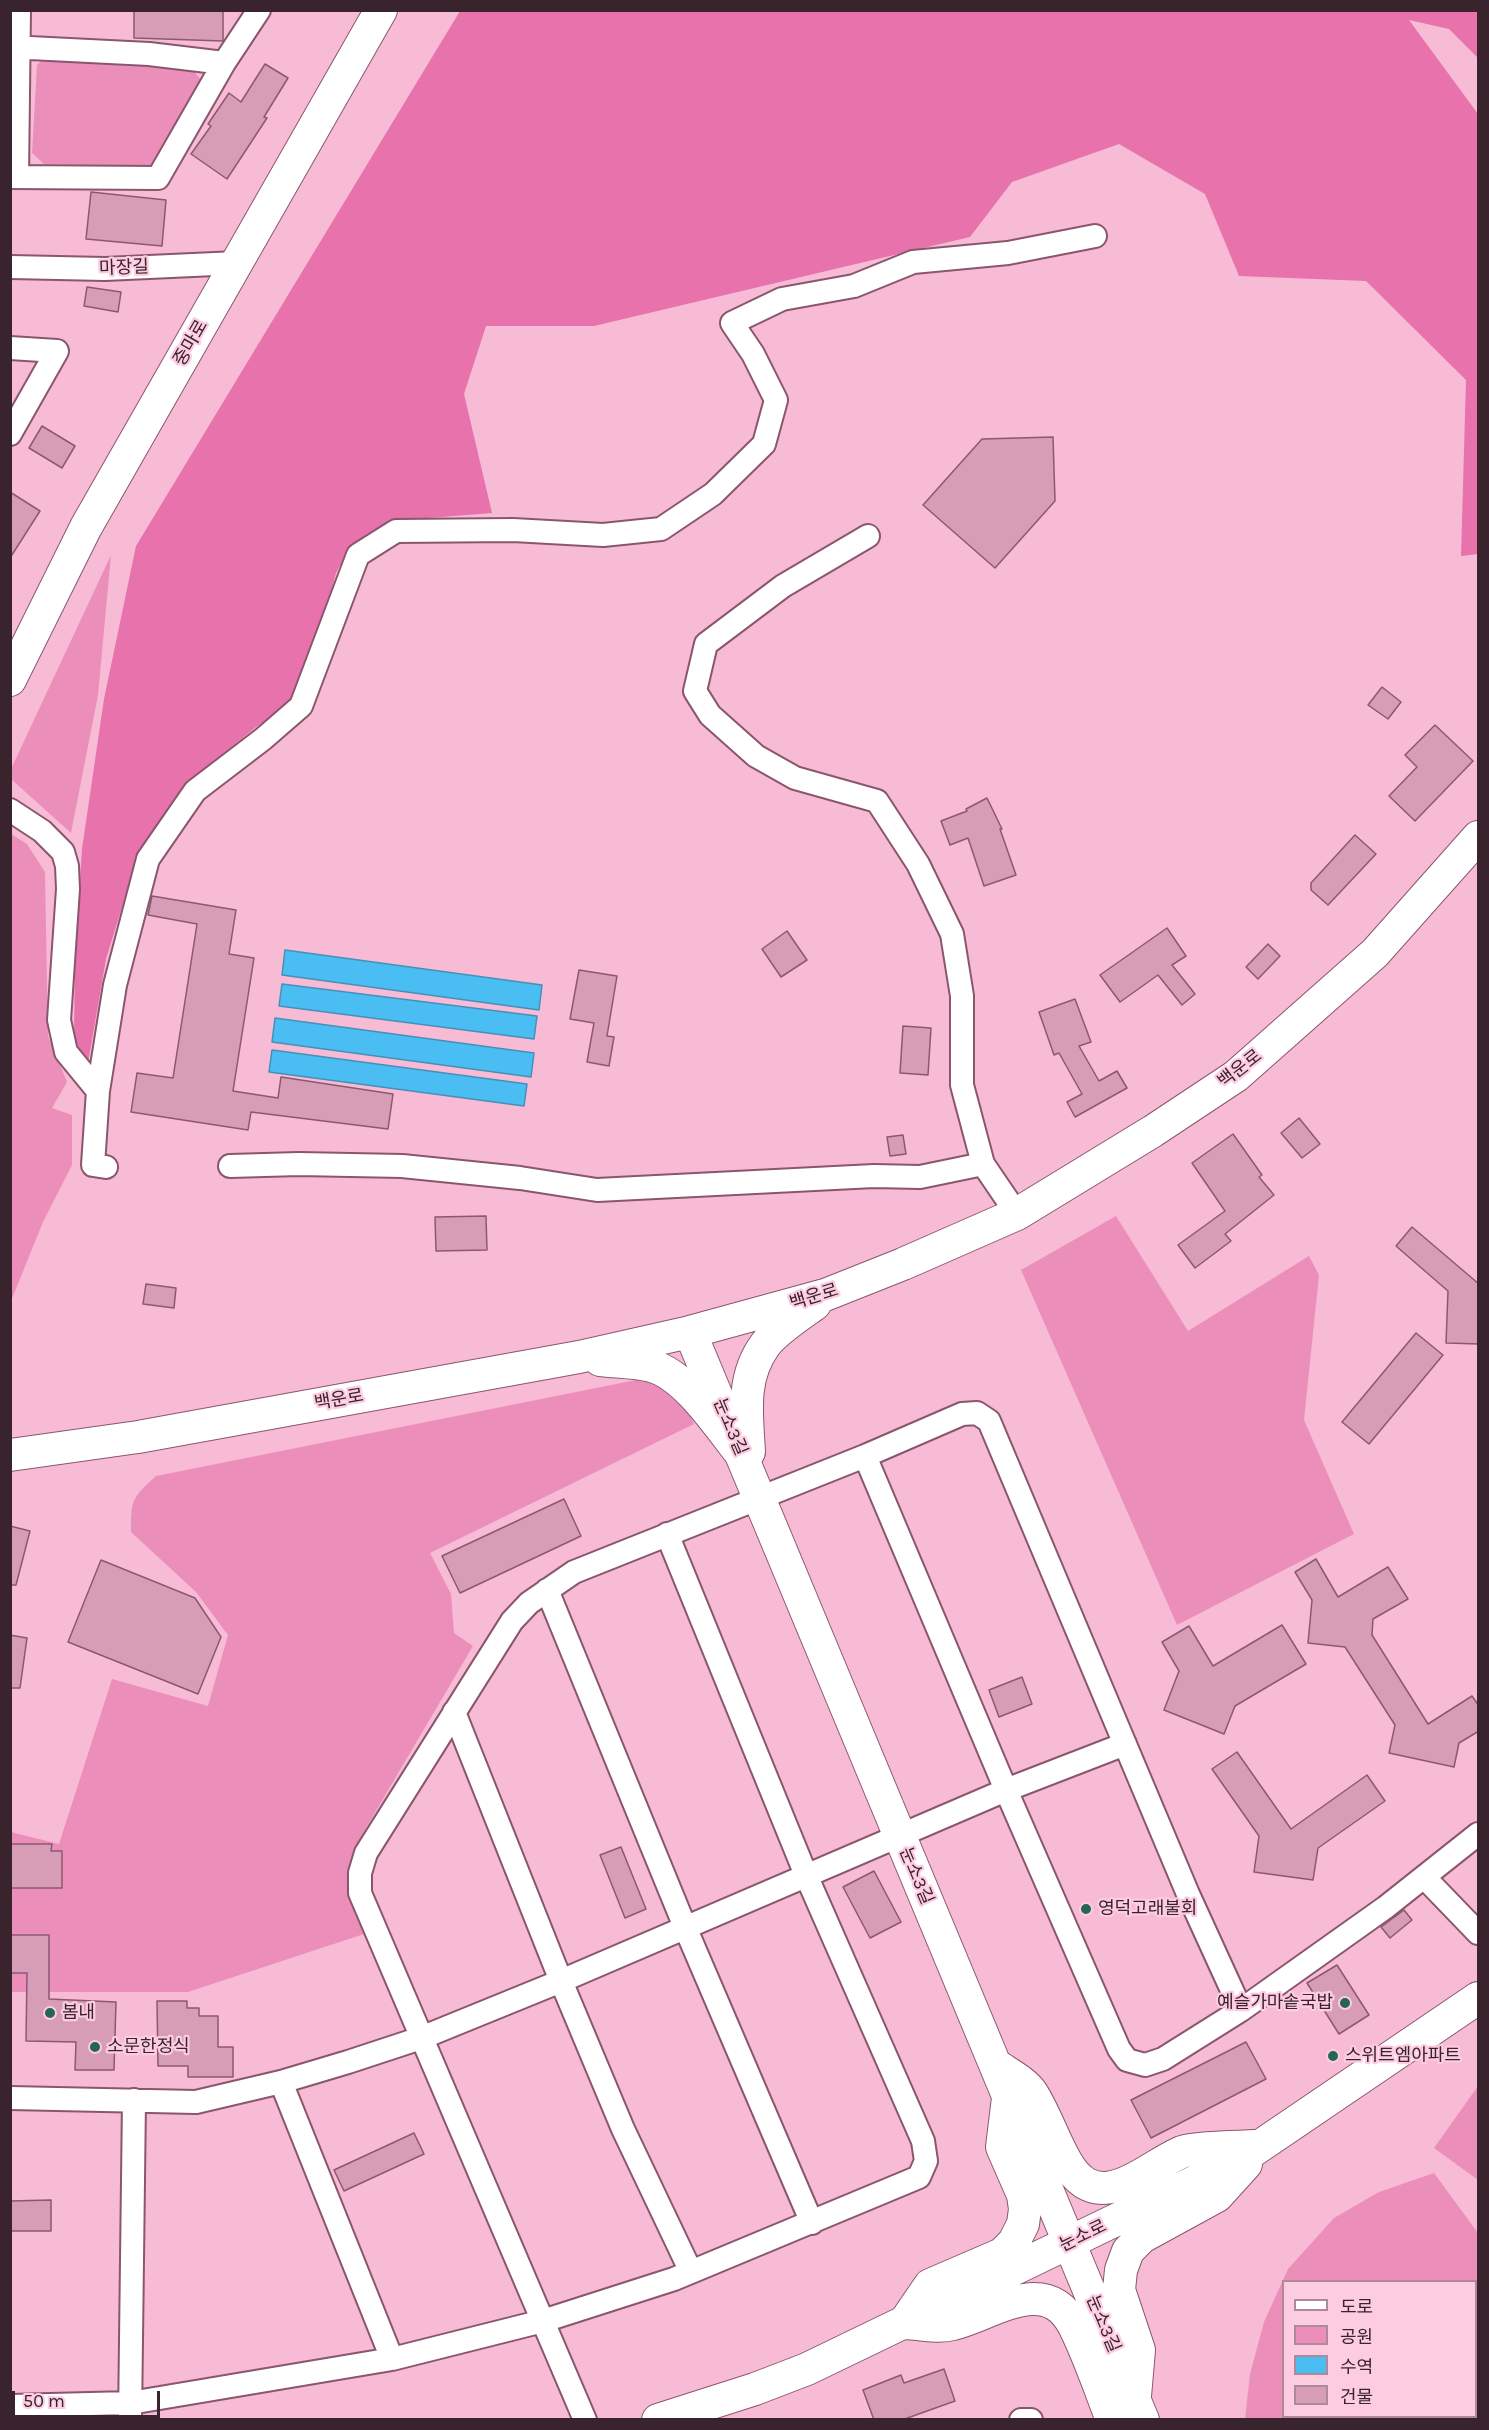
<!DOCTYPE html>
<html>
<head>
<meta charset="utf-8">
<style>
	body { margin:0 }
	#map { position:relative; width:1489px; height:2430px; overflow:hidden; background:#f7bbd5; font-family:Karla,"Noto Sans KR",sans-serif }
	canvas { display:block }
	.frame { position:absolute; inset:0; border:12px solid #39232d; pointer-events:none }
	.legend { position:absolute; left:1282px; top:2280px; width:195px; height:138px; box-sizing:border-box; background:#fdcce1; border:2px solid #af8899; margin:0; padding:8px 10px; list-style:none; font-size:18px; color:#39232d }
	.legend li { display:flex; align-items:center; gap:12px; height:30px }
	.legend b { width:30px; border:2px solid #af8899 }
	.scale { position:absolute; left:12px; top:2391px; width:148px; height:27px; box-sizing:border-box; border:3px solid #39232d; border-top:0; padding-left:8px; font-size:18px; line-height:21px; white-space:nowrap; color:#39232d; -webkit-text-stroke:4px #fdcce1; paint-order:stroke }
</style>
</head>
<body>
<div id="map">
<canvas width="1489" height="2430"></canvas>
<div class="frame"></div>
<ul class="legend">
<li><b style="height:8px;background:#fff"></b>도로</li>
<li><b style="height:16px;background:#eb8fba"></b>공원</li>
<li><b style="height:16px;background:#4abef2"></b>수역</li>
<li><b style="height:16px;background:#d79cb6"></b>건물</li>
</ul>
<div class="scale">50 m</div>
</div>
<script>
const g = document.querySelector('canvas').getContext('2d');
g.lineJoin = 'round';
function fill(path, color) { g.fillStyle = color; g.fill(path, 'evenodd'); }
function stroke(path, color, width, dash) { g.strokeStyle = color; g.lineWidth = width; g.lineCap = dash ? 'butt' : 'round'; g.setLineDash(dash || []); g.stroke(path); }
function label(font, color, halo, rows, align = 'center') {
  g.font = font + ' Karla,"Noto Sans KR",sans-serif'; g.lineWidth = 4.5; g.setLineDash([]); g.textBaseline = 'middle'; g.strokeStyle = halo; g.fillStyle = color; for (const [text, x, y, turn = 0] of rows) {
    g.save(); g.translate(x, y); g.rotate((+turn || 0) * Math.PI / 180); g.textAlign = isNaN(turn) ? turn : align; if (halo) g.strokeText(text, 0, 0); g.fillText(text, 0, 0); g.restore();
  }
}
fill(new Path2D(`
	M47,56l144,12 12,14 -50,85 -109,-3 -12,-11 5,-88z
	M111,555l-13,140 -27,138 -60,-54v-10z
	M11,834l16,10 18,28 3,164 19,46 -15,26 20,7v50l-29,57 -32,79z
	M1116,1216l72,115 121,-75 10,19 -15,145 50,114 -177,91 -156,-355z
	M651,1377l35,28 8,19 -264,129 21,41 3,39 19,13 -110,187 -11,27 -5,28 17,46 -176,58h-177v-160l48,12 53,-165 96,27 20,-71 -32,-43 -65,-60c0,-33 1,-34 25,-56z
	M1478,2086v94l-44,-32z
	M1434,2173l44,60v186h-233l5,-45 14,-52 24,-53 46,-51 45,-26zM1284,2282h192v134h-192z`), '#eb8fba');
fill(new Path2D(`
	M460,11h1018v47l-29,-29 -40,-9 69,94v440l-17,2 5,-176 -100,-99 -127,-5 -34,-82 -86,-50 -107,38 -42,55 -376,89h-108l-22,68 28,119 -101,8 -24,13 -20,18 -11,21 -18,70 -24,59 -38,25 -65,53 -52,72 -33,107 -18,104 -14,-24 1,-86 7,-104 22,-150 32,-153z`), '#e772ac');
const water = new Path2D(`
	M285,950l257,35 -3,25 -257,-35z
	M282,984l255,32 -3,23 -255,-33z
	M275,1018l259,35 -3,24 -259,-35z
	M272,1050l255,34 -3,22 -255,-34z`);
fill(water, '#4abef2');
stroke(water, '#4590b7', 1.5);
const building = new Path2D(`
	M134,10h89v31l-89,-3z
	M265,64l23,14 -24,39 3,1 -40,61 -36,-25 20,-28 -3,-2 21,-31 12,9z
	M91,192l75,8 -4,46 -76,-7z
	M87,287l34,5 -3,20 -34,-6z
	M42,426l33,20 -13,22 -33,-20z
	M1053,437l2,64 -60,67 -72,-63 59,-66z
	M10,492l30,19 -30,47z
	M1382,687l19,15 -13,17 -20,-14z
	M1435,725l38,36 -58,60 -26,-25 28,-29 -12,-12z
	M987,798l15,31h-2l16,46 -32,11 -16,-48 -18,7 -9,-24 26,-10 -1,-2z
	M1355,835l21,19 -48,51 -17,-15v-7z
	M152,896l84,14 -7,44 25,4 -21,133 45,7 3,-21 112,17 -5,35 -137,-17 -3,18 -117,-18 6,-39 36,5 24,-154 -49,-9z
	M1167,928l19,28 -14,9 23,29 -13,11 -24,-30 -38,27 -20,-27z
	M787,931l20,29 -26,17 -19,-28z
	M1268,944l12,12 -22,23 -12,-12z
	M579,970l38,6 -10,60 7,1 -5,29 -22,-4 7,-39 -24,-4z
	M1075,999l16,43 -12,4 20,35 18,-10 10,17 -52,29 -8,-15 15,-8 -23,-41 -5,2 -15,-43z
	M903,1026l28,2 -3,47 -28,-2z
	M1299,1118l21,26 -18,14 -21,-25z
	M1233,1134l29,41 -3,2 15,18 -49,39 6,7 -36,27 -17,-23 47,-34 -33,-48z
	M903,1135l3,19 -16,2 -3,-19z
	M486,1216l1,34 -51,1 -1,-34z
	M1412,1227l67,57v60l-33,-1 2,-52 -52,-45z
	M146,1284l30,4 -2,20 -31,-4z
	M1416,1333l27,22 -74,89 -27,-22z
	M564,1499l17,37 -121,57 -18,-37z
	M10,1526l20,5 -14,54h-6z
	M1316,1559l22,38 50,-30 20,32 -35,20 -1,16 56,89 44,-28 7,10v25l-20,12 -5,24 -65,-14 6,-28 -50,-78 -37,-4 4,-43 -17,-28z
	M101,1560l94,38 26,39 -23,57 -130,-52z
	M1282,1625l24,39 -71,42 -11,28 -60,-24 15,-39 -17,-29 27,-16 24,40z
	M10,1635l17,3 -7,50h-10z
	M1022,1677l10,27 -33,13 -10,-27z
	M1237,1752l54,77 76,-54 18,26 -67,47 -5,32 -59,-8 5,-36 -47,-67z
	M10,1844h42l-1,7h11v37h-52z
	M621,1847l25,62 -21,9 -25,-63z
	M874,1871l27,51 -31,16 -27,-51z
	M1404,1910l8,10 -22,18 -9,-11z
	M10,1935h39v64l67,3 -2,68h-39l1,-28 -50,-1 1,-68h-17z
	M1337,1965l32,50 -30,19 -32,-51z
	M157,2001h30v7h12v8h19v31h15v30h-45v-11h-30z
	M1246,2042l20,37 -115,59 -20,-38z
	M414,2133l10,21 -80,37 -10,-21z
	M51,2200v31h-41v-30z
	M944,2369l11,32 -53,19h-28l-11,-30 38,-15 3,8z`);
fill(building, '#d79cb6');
stroke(building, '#8c5870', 1.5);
const street = new Path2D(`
	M10,47l139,7 75,9
	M10,177l148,1 66,-115 35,-53
	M17,177l2,-167
	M10,267l95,2 132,-6
	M10,348l47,3 -47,83
	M868,536l-85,50 -77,58 -11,47 15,24 46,41 39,22 82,23 41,63 34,70 10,62v89l21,79 34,50
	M10,810l32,21 21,21 4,14 1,23 -9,131 7,32 32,39
	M230,1166l69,-2 103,2 118,12 77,12 277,-14 46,1 63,-13
	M106,1167l-13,-2 5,-74 17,-106 33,-126 47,-68 68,-52 38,-33 57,-151 38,-24 117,-1 90,5 58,-6 52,-35 51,-50 12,-44 -23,-46 -21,-31 50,-24 72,-13 59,-24 95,-9 87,-17
	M865,1456l141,334 113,259 8,11 18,5 18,-6 78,-49 145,-103 92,-73
	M547,1590l138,337 127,296
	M454,1712l107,269 62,148 68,143
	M1424,1877l54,56
	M281,2082l111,277
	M10,2098l186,4 85,-20 67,-20 73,-24 140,-57 445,-191 119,-46
	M10,2406l120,-3 262,-44 151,-38 131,-42 245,-102 7,-16 -3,-20 -117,-266 -139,-341
	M130,2420l4,-320
	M585,2420l-225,-527v-20l6,-20 146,-232 17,-18 45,-31 291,-116 97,-42 15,-1 12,8 199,473 53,116
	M1021,2420h10`);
const secondary = new Path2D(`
	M10,680l76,-153 295,-517
	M690,1332l453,1088
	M600,1360c17,2 36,2 52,6 35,10 67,61 89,88l8,-2c-2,-38 -8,-74 16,-107 10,-14 35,-30 50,-41
	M10,1455l128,-18 441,-80 111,-25 135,-37 78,-31 114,-50 136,-83 83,-55 139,-123 103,-116
	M996,2065c11,8 29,17 36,28 14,22 22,48 35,70 32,55 79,4 115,-11 13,-5 57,-5 73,-6
	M906,2320l24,-35 72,-31 12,-12 9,-18 2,-15 -2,-14 -21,-48 6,-49
	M907,2323c14,1 32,5 46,1 40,-10 93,-52 121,2 15,30 26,63 38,94
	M1135,2396l4,-46 -20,-60 2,-20 7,-19 14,-14 75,-41 29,-32
	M658,2420l97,-31 52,-20 431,-208 240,-163`);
stroke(street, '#8a566e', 26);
stroke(secondary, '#8a566e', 34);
stroke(street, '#fff', 22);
stroke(secondary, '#fff', 32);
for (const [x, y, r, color] of [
	[1086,1909,6,"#256552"],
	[1345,2003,6,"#256552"],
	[50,2013,6,"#256552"],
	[95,2047,6,"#256552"],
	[1333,2056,6,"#256552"]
]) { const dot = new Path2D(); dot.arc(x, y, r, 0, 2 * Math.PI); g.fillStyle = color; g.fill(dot); stroke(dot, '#fdcce1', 2); }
label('18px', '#39232d', '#fdcce1', [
	["마장길",124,268,-2],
	["중마로",191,343,-60],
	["백운로",1240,1069,-38],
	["백운로",814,1297,-17],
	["백운로",339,1400,-10],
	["눈소3길",730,1427,67],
	["눈소3길",916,1876,67],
	["눈소로",1083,2236,-26],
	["눈소3길",1103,2324,67]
]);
label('18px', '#39232d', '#fdcce1', [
	["영덕고래불회",1098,1909],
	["예슬가마솥국밥",1333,2003,"right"],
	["봄내",62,2013],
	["소문한정식",107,2047],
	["스위트엠아파트",1345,2056]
], 'left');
</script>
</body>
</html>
